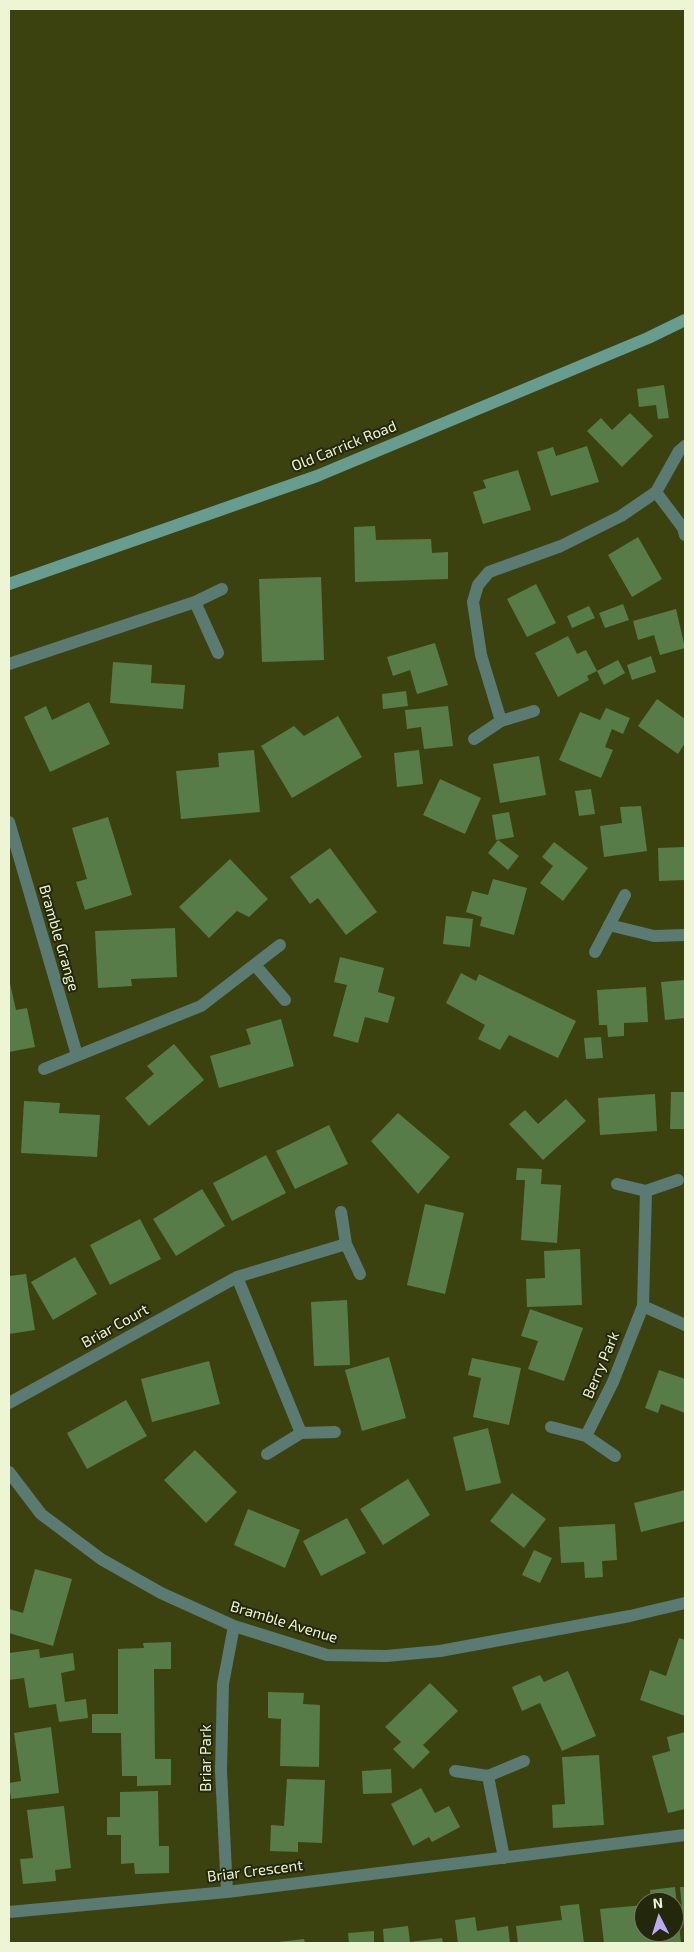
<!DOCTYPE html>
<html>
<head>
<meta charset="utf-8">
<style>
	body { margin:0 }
	#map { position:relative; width:694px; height:1952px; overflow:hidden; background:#3b4210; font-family:"Exo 2",sans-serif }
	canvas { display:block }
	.frame { position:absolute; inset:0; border:10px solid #eef5d4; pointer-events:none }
	.north { position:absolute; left:634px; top:1892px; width:50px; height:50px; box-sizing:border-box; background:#23270c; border:1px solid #74795c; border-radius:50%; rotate:355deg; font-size:14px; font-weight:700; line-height:20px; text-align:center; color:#eef5d4 }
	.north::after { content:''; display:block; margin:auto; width:18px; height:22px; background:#bea9f5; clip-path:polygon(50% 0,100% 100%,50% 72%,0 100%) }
</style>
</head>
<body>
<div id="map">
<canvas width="694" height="1952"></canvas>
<div class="frame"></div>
<div class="north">N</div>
</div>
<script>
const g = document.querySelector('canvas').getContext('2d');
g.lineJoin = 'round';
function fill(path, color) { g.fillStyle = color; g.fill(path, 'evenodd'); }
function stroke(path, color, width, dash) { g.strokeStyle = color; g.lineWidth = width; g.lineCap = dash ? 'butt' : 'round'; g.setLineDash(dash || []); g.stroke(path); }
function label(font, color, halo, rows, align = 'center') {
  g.font = font + ' "Exo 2",sans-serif'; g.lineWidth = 4; g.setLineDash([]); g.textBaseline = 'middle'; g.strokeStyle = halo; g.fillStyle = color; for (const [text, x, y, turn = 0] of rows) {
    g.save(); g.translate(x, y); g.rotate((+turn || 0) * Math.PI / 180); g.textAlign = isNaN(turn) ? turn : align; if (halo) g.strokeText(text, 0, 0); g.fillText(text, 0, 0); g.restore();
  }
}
fill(new Path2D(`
	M664,385l5,33 -11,1 -2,-14 -17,2 -2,-18z
	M630,413l23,23 -31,31 -35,-36 14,-13 11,12z
	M587,446l12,36 -48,14 -14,-44 16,-5 3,9z
	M518,470l13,40 -48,14 -10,-32 13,-4 -3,-8z
	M375,526l1,14 55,-1 1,14 16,-1v27l-93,3 -1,-55z
	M638,537l24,42 -30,18 -24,-42z
	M321,577l3,83 -62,2 -3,-83z
	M536,584l20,39 -29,14 -20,-38z
	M623,604l6,16 -24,8 -6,-15z
	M589,606l6,12 -23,10 -5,-12z
	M676,609l9,39 -25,7 -6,-20 -16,5 -5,-19z
	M568,636l9,18 9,-4 11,21 -10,5 2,4 -31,17 -23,-44z
	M435,643l13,42 -31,9 -7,-24 -17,6 -6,-19z
	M651,656l5,16 -24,8 -5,-15z
	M618,660l7,13 -21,12 -7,-14z
	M113,662l39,3 -1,18 34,2 -2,24 -73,-6z
	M406,691l2,15 -25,3 -1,-15z
	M657,699l28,20v24l-7,11 -40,-28z
	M89,702l21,42 -60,28 -26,-55 22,-11 6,14z
	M448,706l5,40 -29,3 -3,-22 -14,2 -2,-19z
	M606,708l24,10 -7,16 -11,-5 -7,18 8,3 -12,28 -42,-18 21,-48 20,8z
	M338,716l24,41 -70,41 -31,-52 33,-20 10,10z
	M254,750l6,62 -79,7 -5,-48 43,-4 -1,-14z
	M419,750l4,34 -26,3 -3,-34z
	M539,756l7,39 -46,8 -7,-39z
	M440,779l41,19 -16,36 -42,-19z
	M591,789l4,25 -16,2 -4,-25z
	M641,806l6,45 -43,6 -4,-31 22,-3 -2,-16z
	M509,812l5,25 -18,3 -4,-25z
	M108,817l24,78 -47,15 -9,-28 11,-3 -15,-51z
	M498,840l21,16 -11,14 -20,-17z
	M554,842l34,26 -25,33 -23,-18 13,-17 -11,-9z
	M685,847v33l-26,1 -1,-33z
	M330,848l47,64 -31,23 -28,-37 -8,6 -20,-27z
	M230,859l38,40 -19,18 -12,-6 -28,27 -30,-31z
	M493,879l34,9 -13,47 -34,-9 2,-9 -16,-5 6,-21 16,4z
	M446,916l27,3 -3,28 -27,-3z
	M175,928l2,49 -46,2 1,7 -34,2 -3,-57z
	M340,957l44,11 -6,24 17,5 -7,26 -23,-6 -7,26 -25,-7 14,-51 -13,-3z
	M461,973l15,8 3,-7 97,47 -18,37 -49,-23 -9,15 -22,-11 7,-14 -39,-22z
	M9,979l7,31 11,-2 8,39 -26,5z
	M685,980v38l-20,2 -4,-38z
	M646,987l2,35 -24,1v13l-16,1 -1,-12h-8l-2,-35z
	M281,1019l13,47 -75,22 -9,-32 41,-12 -5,-15z
	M601,1037l2,21 -17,1 -2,-21z
	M174,1044l30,36 -55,46 -24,-28 29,-24 -7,-8z
	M671,1092h14v37h-15z
	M655,1094l2,37 -57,4 -2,-37z
	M566,1099l20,22 -43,39 -34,-36 16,-14 13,14z
	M24,1101l36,2 -1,10 41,2 -3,42 -76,-4z
	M398,1113l52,44 -32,37 -47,-53z
	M329,1125l19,39 -53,25 -19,-38z
	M266,1155l20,38 -54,28 -19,-38z
	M517,1168l25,1 -1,15 20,1 -4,58 -36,-3 4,-60h-9z
	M202,1189l23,37 -49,30 -23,-37z
	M425,1204l39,9 -19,81 -38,-9z
	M140,1219l21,40 -51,26 -20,-40z
	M580,1249l2,56 -55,2 -1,-28 19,-1 -1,-27z
	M75,1257l22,37 -44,26 -22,-38z
	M26,1274l9,56 -26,4v-58z
	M347,1300l3,65 -36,1 -3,-64z
	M530,1309l53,19 -19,53 -36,-12 10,-28 -17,-5z
	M389,1357l17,61 -44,13 -17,-61z
	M472,1358l49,10 -12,57 -36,-8 8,-39 -13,-3z
	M209,1361l11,43 -68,18 -11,-43z
	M659,1370l26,9v34l-24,-9 -3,9 -13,-5z
	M126,1400l21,36 -60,33 -20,-36z
	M488,1428l13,55 -35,8 -13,-54z
	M195,1450l42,42 -31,31 -42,-43z
	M408,1479l22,36 -47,30 -23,-36z
	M685,1490v31l-44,11 -7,-29z
	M512,1493l34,26 -22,29 -34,-27z
	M248,1509l52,21 -15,38 -51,-23z
	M347,1518l19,35 -45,23 -18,-35z
	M615,1524l2,36 -15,1 1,16 -18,1 -1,-16 -23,1 -2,-36z
	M534,1550l18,8 -12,25 -18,-8z
	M35,1569l37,10 -19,67 -44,-13v-24l14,4z
	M679,1638l6,2v76l-45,-16 10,-30 16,6z
	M171,1642v27h-17l1,90h16v26l-34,1v-10h-15l-1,-43h-29v-19h26v-65l26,-1 -1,-5z
	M39,1649l1,9 33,-5 2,17 -14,3 4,29 21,-3 2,19 -29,4 -3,-18 -27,4 -5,-30 -15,2v-27z
	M568,1671l28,65 -34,15 -22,-48 -18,8 -10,-24 28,-12 4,7z
	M430,1683l28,28 -35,34 7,7 -17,17 -20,-20 8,-7 -16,-15z
	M268,1692l36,1 -1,11 17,1 -1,62 -39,-1 1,-47 -13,-1z
	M51,1727l8,66 -48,6 -2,-16 12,-2 -7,-48z
	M685,1732v77l-17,4 -16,-57 18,-5 -3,-14z
	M599,1755l5,70 -51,3 -1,-23 13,-1 -3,-47z
	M391,1769l1,24 -29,1 -1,-23z
	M287,1779l38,1 -3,63 -24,-1v10l-28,-1 1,-26 13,1z
	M421,1788l14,25 14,-7 11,21 -28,15 -3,-5 -16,9 -22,-42z
	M158,1791l1,55h10v27l-34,1 -1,-11 -13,1v-29h-14v-18h13v-25z
	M64,1806l7,62 -16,2 1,11 -33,3 -3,-25 13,-1 -6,-48z
	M675,1887l6,56h-77l-4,-34 44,-4v27h30v-30h-23l-1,-12z
	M680,1887h5v42h-1z
	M579,1904l5,39h-66l-2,-17 46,-6 -2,-14z
	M475,1917l2,14 31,-5 2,17h-52l-3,-23z
	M408,1926l2,16 32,-4 1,5h-59l-1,-14z
	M374,1931v12h-25l-1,-10z
	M304,1939l1,4h-27v-1z`), '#587c47');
stroke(new Path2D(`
	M656,492l27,36 2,7
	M195,602l23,51
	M9,664l186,-62 27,-13
	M501,721l-20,-66 -8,-53 5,-17 11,-13 72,-26 60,-30 35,-24 23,-41 6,-5
	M474,739l27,-18 33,-10
	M9,822l68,233
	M609,925l45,11 31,-1
	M595,952l30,-57
	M255,965l30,35
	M44,1069l157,-63 79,-61
	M617,1184l29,7 32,-11
	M341,1212l5,32 14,30
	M237,1277l64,156
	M643,1306l42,19
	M9,1403l228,-126 109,-33
	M551,1427l35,9 29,20
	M586,1436l27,-54 30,-76 3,-115
	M267,1454l34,-21 34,-1
	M9,1472l32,42 60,45 60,34 73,33 93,29 59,1 54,-5 190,-35 55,-13
	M455,1771l33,5 36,-15
	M488,1776l16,82
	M227,1892l-6,-121 2,-87 11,-58
	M9,1912l218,-20 458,-57`), '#5a7a72', 12);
stroke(new Path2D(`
	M9,584l308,-108 331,-138 37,-18`), '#679c8e', 12);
label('15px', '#eef5d4', '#23270c', [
	["Old Carrick Road",344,446,-22],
	["Bramble Grange",59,938,74],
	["Briar Court",115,1326,-29],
	["Berry Park",601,1365,-67],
	["Bramble Avenue",284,1622,17],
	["Briar Park",206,1758,-90],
	["Briar Crescent",255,1871,-7]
]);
</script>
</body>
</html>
